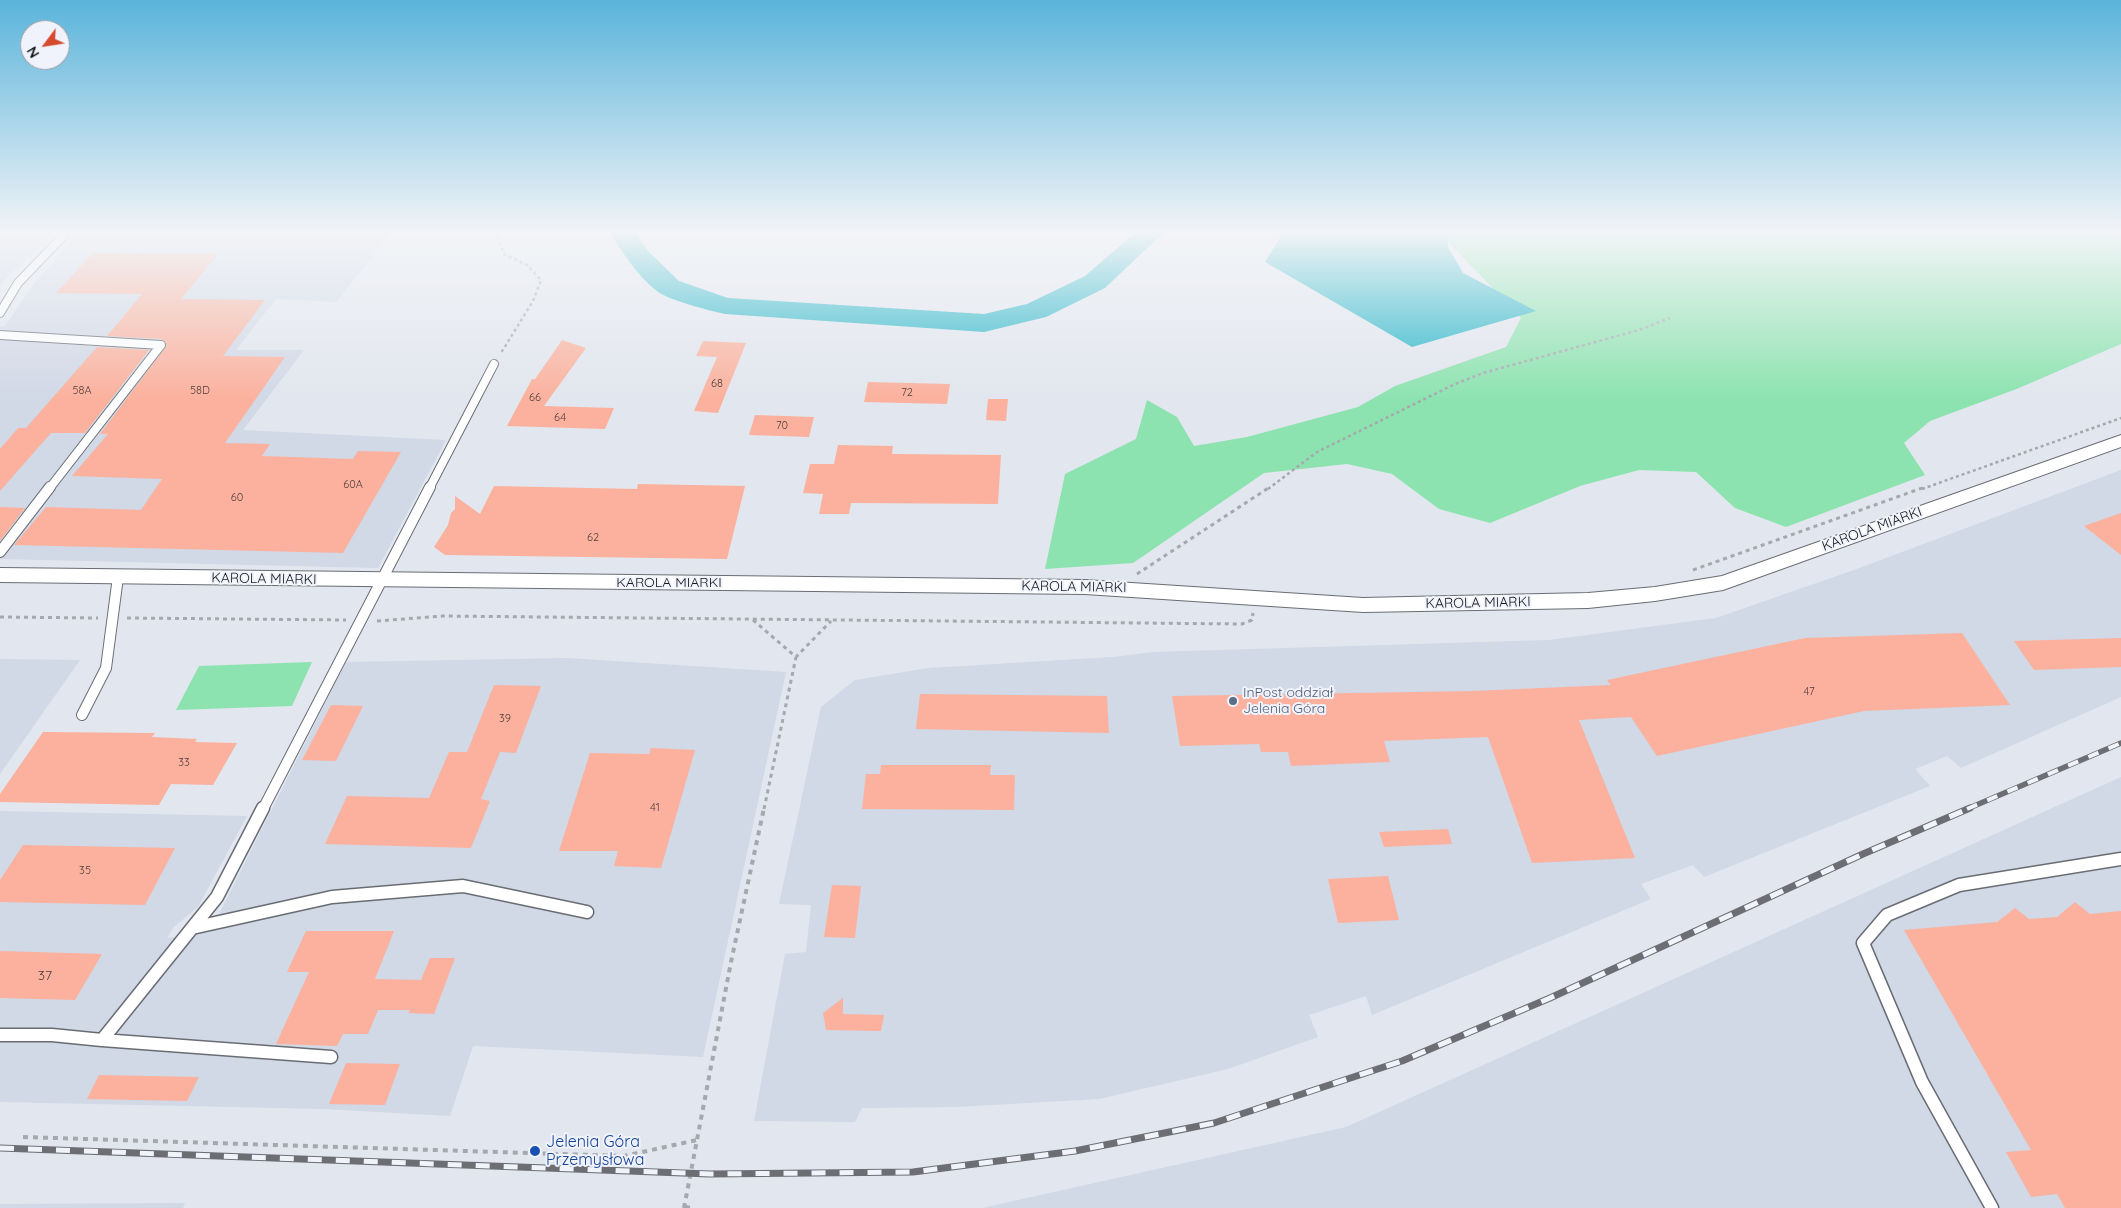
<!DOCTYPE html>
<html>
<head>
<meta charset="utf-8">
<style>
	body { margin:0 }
	#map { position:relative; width:2121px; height:1208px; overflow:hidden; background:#e2e6ee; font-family:Quicksand,sans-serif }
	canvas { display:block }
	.north { position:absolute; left:20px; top:20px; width:50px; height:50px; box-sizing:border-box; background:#f0f3fb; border:1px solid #9a9ca2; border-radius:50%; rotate:239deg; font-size:14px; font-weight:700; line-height:20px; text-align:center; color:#18191c }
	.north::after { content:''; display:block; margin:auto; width:18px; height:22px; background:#d54a2c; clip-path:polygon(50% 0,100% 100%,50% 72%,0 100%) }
</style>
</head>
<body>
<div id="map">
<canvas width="2121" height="1208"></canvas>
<div class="north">N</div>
</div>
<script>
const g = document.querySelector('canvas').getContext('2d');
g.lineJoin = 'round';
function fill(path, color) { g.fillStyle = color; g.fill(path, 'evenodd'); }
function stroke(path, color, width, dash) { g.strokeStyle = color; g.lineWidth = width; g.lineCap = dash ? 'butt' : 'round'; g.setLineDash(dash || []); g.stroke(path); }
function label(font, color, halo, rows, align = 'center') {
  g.font = font + ' Quicksand,sans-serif'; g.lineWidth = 4; g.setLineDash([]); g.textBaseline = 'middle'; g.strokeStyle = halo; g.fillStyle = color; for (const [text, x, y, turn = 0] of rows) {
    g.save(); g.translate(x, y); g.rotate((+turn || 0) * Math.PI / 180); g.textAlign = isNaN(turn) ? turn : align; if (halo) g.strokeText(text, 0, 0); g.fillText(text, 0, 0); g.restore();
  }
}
fill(new Path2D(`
	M0,231h58l-58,53z
	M80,231h313l-57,71 -60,-3 -40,51h68l-61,80 203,10 -68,128 -378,-9v-233h5l27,-40z
	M2121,470v227l-160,71 -14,-12 -32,13 15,17 -226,91 -11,-12 -52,19 10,15 -279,116 -6,-19 -57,19 9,22 -90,32 -129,30 -142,8 -95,1 -7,14 -101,-1 31,-167 21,-2 5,-47 -32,-1 42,-197 34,-27 73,-12 185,-11 41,-5 395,-12 167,-22 138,-48z
	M568,658l218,14 -83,385 -230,-11 -23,70 -126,-7 -324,-7v-291l247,5 -49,91 -24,20 -7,11 43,-6 136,-270z
	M0,659l80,1 -80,114z
	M2121,777v431h-1139l364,-81z
	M185,1203l-2,5h-183v-4z`), '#d1d8e6');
fill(new Path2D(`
	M1438,231h683v113l-102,44 -89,33 -26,22 21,32 -139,52 -51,-19 -39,-36 -57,-2 -59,16 -90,37 -51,-14 -47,-35 -45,-10 -83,9 -131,90 -88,6 20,-95 71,-35 11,-39 30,17 17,29 53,-9 111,-30 37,-21 111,-39 15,-29z
	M312,662l-20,44 -116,4 23,-44z`), '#8ce3af');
fill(new Path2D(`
	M1284,231h150l14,7v9l15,26 73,38 -124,36 -147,-85z`), '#26b5c7');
fill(new Path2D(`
	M609,231h26l13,20 31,30 49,17 256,16 43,-10 58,-28 52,-45h28l-60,57 -59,29 -62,15 -259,-18c-14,-3 -56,-14 -67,-22 -21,-16 -35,-39 -49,-61z`), '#26b5c7');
fill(new Path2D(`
	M93,253l125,1 -37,45 84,1 -42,56 62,1 -60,86 45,1 -8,12 91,3 5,-8 43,1 -58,101 -329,-8 32,-38 95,3 21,-31 -90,-3 36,-42h-8l67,-89 -6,-6 -54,-3 35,-42 -86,-1z
	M562,340l24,8 -42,58 70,2 -9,21 -98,-3 25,-47h3z
	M703,341l43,2 -28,70 -24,-2 23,-54 -21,-1z
	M97,347l52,3 -64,83h-34l-51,58v-42l18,-21h8z
	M868,382l82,2 -3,20 -83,-2z
	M988,399h20l-2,22 -20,-1z
	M755,415l59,2 -5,20 -60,-2z
	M838,445l55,1 -1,8 109,1 -3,49 -147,-1 -2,11h-30l4,-20 -20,-1 7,-29h24z
	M638,484l107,2 -18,73 -282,-4 -11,-8 14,-22 3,-12 4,-4v-13l25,18 14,-28 143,3z
	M0,507l25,1 -25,33z
	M2121,513v42l-37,-29z
	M1962,633l48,72 -146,6 -207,45 -26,-39 -52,3 56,138 -103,5 -44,-126 -104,4 6,21 -99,4 -3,-14h-27l-2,-8 -79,2 -8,-50 301,-5 138,-6 -4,-5 198,-42z
	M2121,638v29l-87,3 -20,-29z
	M494,685l47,1 -25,67 -16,-1 -19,47 9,2 -19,47 -146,-4 22,-48 82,2 20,-46h18z
	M920,694l187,2 2,37 -193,-4z
	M331,705l32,1 -27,55 -34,-1z
	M43,732l112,1 -3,4 45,2 -2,3 42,1 -24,42 -42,-1 -12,21 -159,-3v-8z
	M651,748l44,2 -34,118 -47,-2 4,-15h-59l31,-98 59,1z
	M881,765h110l-1,10h25l-1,35 -152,-1 4,-35h14z
	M1448,829l4,15 -68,3 -5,-15z
	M23,845l152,3 -30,57 -145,-3v-22z
	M1388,876l11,44 -61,3 -10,-44z
	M832,885l29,1 -6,52 -31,-1z
	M2075,902l15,12 31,-3v297h-56l-8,-14 -26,3 -25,-45 25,-2 -127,-220 93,-8 18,-14 14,11 28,-2z
	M306,931h88l-19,48 46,1 9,-22h25l-21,56 -26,-1 2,-3h-32l-10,24h-25l-6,12 -61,-2 33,-72h-22z
	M0,951l102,3 -27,46 -75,-2z
	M843,998v16l41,1 -3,16 -55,-1 -3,-17z
	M346,1063l54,1 -15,41 -56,-1z
	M99,1075l100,2 -12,24 -100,-2z`), '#fbb19d');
const serviceFar2 = new Path2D(`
	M0,313l18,-30 50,-52
	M0,335l161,10 -112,144
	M429,489l65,-125`);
const serviceFar1 = new Path2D(`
	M0,552l50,-65
	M82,715l24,-47 12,-91
	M263,809l167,-322`);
const service = new Path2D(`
	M192,928l140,-31 131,-11 124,26
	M0,1035h52l50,5 115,-143 46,-89
	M102,1040l229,17
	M1992,1208l-70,-126 -59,-139 24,-28 72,-30 162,-26`);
const minor = new Path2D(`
	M2121,435v12l-398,143 -68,11 -67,7 -225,4 -278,-18 -1085,-12v-14l1085,12 278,18 225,-5 67,-6 67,-11z`);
stroke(serviceFar2, '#696d73', 10);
stroke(serviceFar1, '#696d73', 12);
stroke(service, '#696d73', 15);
stroke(minor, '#696d73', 2);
stroke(new Path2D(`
	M495,231l9,23 23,11 14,15 -8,21 -32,52
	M1268,489l49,-37 138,-68 28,-11 156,-43 31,-12
	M1922,489l199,-71`), '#a5a8ae', 2.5, [3, 3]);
stroke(new Path2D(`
	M1693,570l232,-83
	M1137,574l133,-87
	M0,617l98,1
	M127,618l219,2
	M753,620l43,37 35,-36
	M377,621l66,-5 799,8 10,-4 1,-7
	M764,809l32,-152`), '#a5a8ae', 3, [4, 4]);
stroke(new Path2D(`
	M23,1137l601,19 73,-16
	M685,1207l6,1
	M684,1208l47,-246 33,-154`), '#a5a8ae', 4, [5, 5]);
stroke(serviceFar2, '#fff', 8);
stroke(serviceFar1, '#fff', 10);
stroke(service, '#fff', 12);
fill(minor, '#fff');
const railFar1 = new Path2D(`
	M1967,809l154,-66`);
const rail = new Path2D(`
	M0,1148l710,26 203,-2 162,-21 139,-28 188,-62 148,-63 313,-144 107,-46`);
stroke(railFar1, '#6c6e73', 5.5);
stroke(rail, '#6c6e73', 7);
stroke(railFar1, '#f0f3fb', 4, [11]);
stroke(rail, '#f0f3fb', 5, [14]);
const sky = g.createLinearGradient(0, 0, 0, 400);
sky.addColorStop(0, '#5ab4db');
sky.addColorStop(0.58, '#f2f4f7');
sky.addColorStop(1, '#f2f4f700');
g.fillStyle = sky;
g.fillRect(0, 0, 2121, 400);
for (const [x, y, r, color] of [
	[1233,701,5,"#5c6f8a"],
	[535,1151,6,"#1a4fb4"]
]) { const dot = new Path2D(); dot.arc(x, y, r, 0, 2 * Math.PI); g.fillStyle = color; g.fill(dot); stroke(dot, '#f0f3fb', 2); }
label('11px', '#513f3c', null, [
	["68",717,384],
	["58A",82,391],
	["58D",200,391],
	["72",907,393],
	["66",535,398],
	["64",560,418],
	["70",782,426],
	["60A",353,485],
	["60",237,498],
	["62",593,538],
	["47",1809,692],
	["39",505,719],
	["33",184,763],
	["41",655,808],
	["35",85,871]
]);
label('14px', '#18191c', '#f0f3fb', [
	["KAROLA MIARKI",1872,529,-20],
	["KAROLA MIARKI",264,579,1],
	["KAROLA MIARKI",669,583],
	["KAROLA MIARKI",1074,587,1],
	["KAROLA MIARKI",1478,603,-1]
]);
label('14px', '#4e5e75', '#f0f3fb', [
	["InPost oddział",1243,693],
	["Jelenia Góra",1243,709]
], 'left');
label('14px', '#513f3c', null, [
	["37",45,976]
]);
label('16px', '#164399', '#f0f3fb', [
	["Jelenia Góra",546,1142],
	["Przemysłowa",546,1160]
], 'left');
</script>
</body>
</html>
